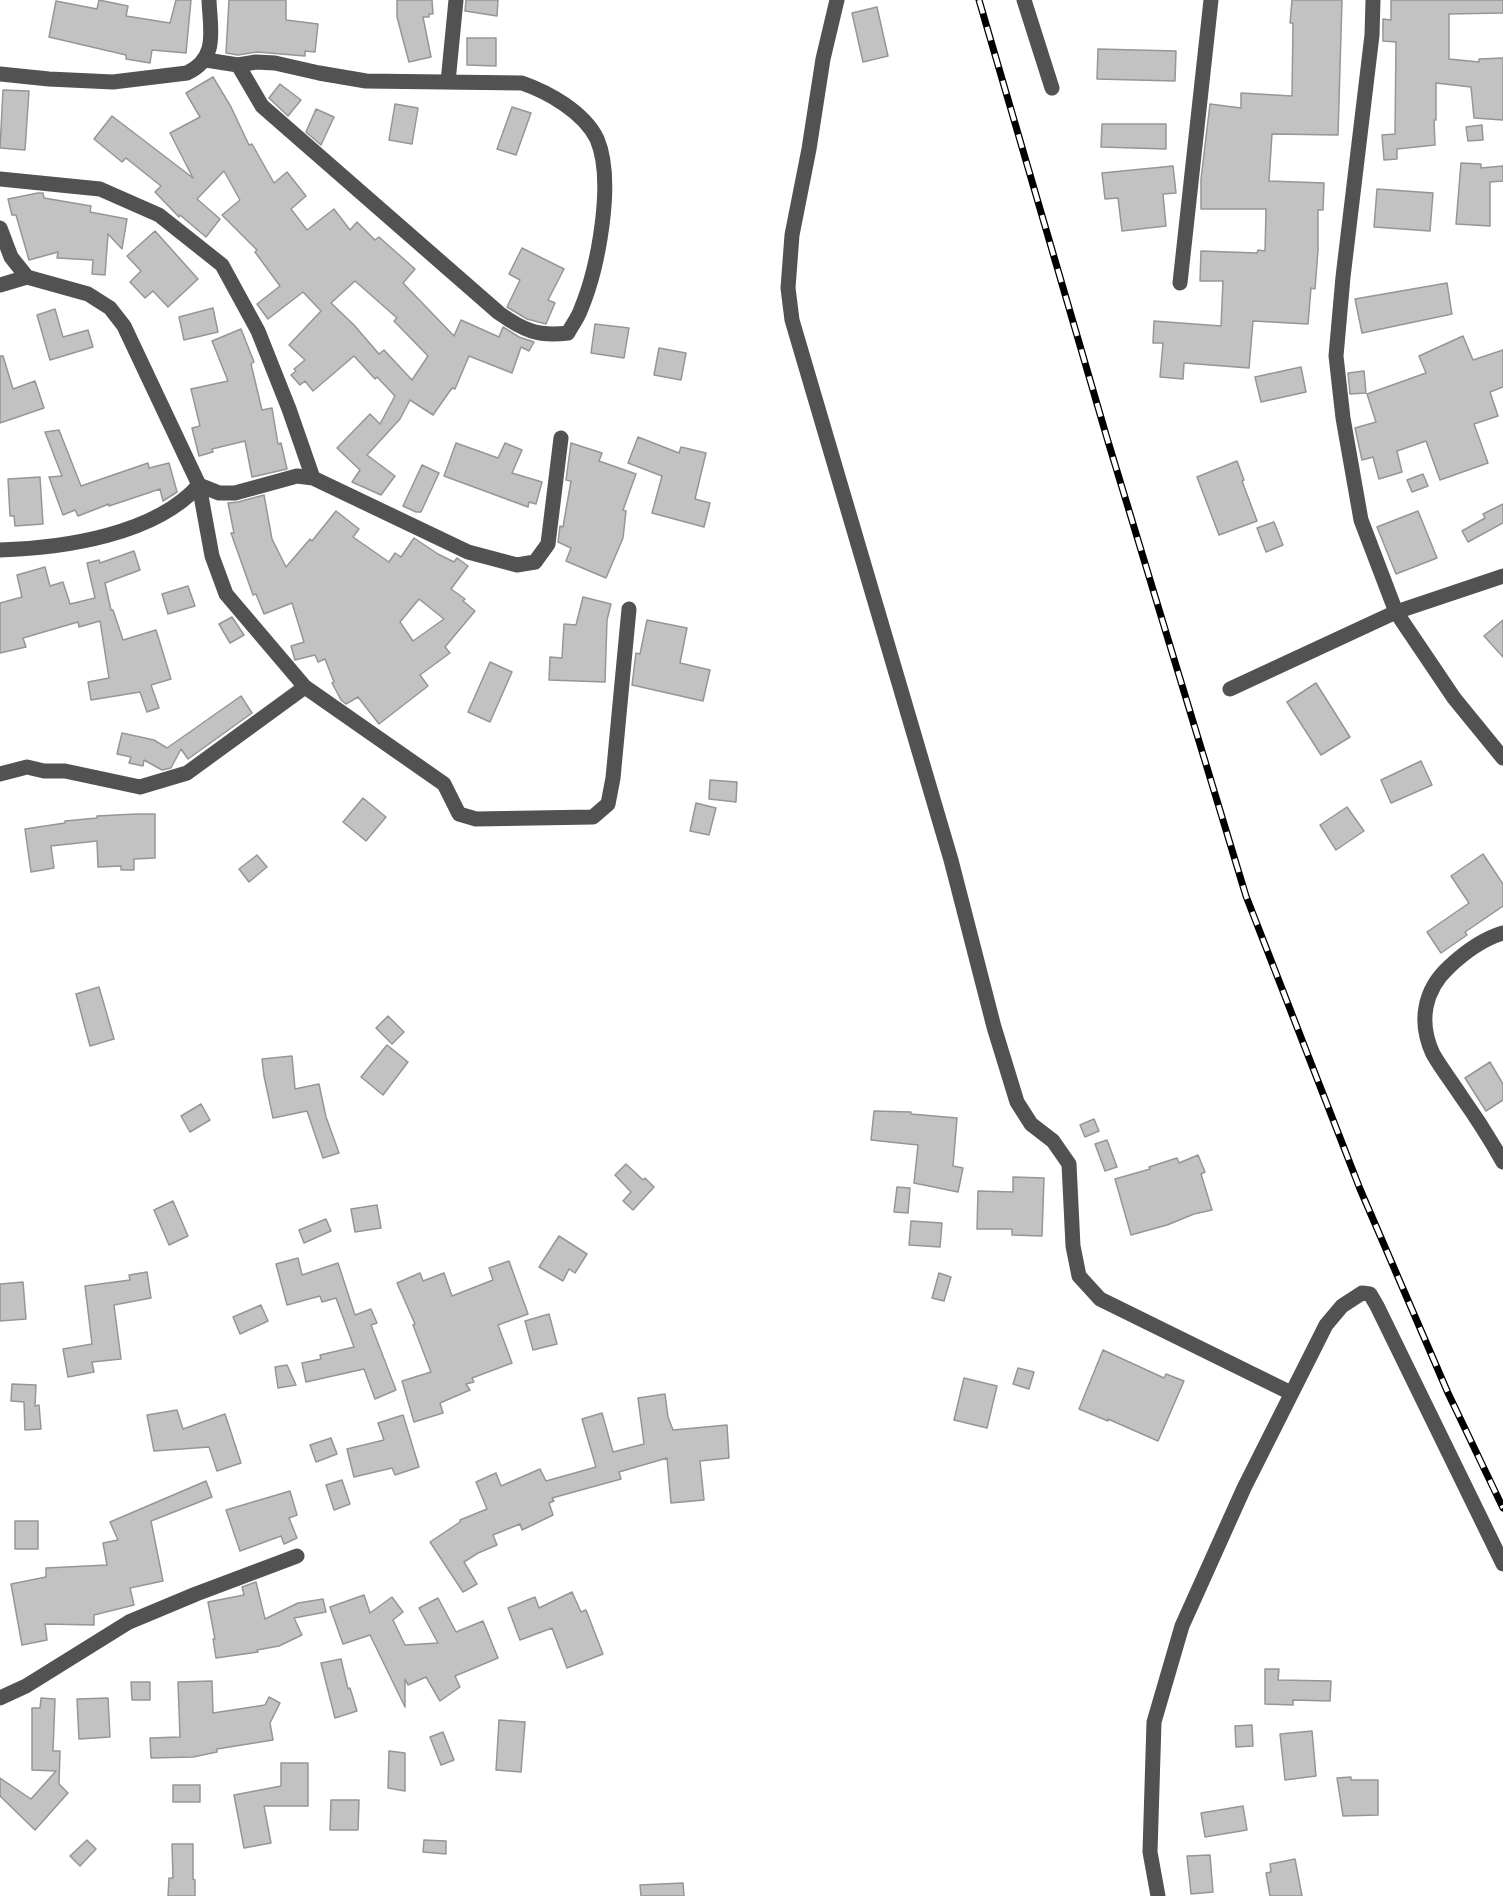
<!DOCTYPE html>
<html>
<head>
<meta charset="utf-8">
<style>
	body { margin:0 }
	canvas { display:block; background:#fff }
</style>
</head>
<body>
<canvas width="1503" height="1896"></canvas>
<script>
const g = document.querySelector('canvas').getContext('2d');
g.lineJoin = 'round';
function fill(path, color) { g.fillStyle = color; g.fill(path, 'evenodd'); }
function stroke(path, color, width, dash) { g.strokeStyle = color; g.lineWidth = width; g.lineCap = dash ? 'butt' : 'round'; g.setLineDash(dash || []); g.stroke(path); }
const building = new Path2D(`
	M99,0l29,6 -2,10 44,7 6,-23h15l-5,53 -34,-3 -2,13 -24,-4v-4l-77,-18 7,-36 41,8z
	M229,0h57v20l32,4 -3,28 -10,-1v5l-48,-4 -19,3 -12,-2z
	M397,0h35l1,14h-4v3h-6l8,40 -22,5 -12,-45z
	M466,0h32l-1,16 -32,-5z
	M1292,0h50l-4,135 -66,-1 -3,47 55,2 -1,27h-5v40l-3,39 -4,-1 -3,36 -55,-3 -4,47 -65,-5 -1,16 -23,-2 3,-34h-10l1,-22 67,5 2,-45h-23l1,-30 56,2 1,-3 7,1 1,-42h-65v-30l9,-75 31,4v-15l51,3 1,-73h-3z
	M1391,0h112v13l-54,1v45l30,3v-3l24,-1v62l-29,-2 -3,-31 -35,-4v37h-2l1,25 -38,4v10l-13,1 -2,-25 13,-1 1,-92 -13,-1v-22l8,1z
	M877,7l11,49 -25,6 -11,-49z
	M467,38h29v28l-29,-1z
	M1098,49l78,2 -1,30 -78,-2z
	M213,77l18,30 18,38 3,-1 22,39 13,-11 19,24 -15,13 16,21 27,-21 16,21 7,-8 18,18 4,-3 36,32 -12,14 51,53 7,-16 38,17 4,-10 16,10 15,5 -5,9 -8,-4 -9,26 -43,-17 -14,33 -3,-1 -19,27 -23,-15 -10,19 -33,36 28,21 -14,19 -29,-13 8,-12 -23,-22 33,-34 10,10 15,-28 -18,-19 -2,2 -21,-23 -41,35 -8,-10 -5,4 -9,-10 5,-4 -2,-2 11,-9 -16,-15 32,-34 -18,-19 -35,27 -11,-15 23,-18 -25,-34 2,-2 -35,-35 18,-15 -16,-29 -27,28 23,20 -14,18 -26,-22 -1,2 -24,-25 6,-6 -35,-28 -4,4 -28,-23 18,-23 81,62 -23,-45 30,-16 -14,-24zM355,281l42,37 -3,3 34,35 -16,24 -28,-30 -5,4 -25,-29 -23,-22z
	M280,84l21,16 -13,16 -19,-18z
	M3,90l26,1 -4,59 -25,-2z
	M395,104l23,4 -6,36 -23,-4z
	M512,107l19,6 -15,42 -19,-6z
	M316,109l18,8 -13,28 -15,-13z
	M1102,124h64v25l-65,-2z
	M1482,125l1,15 -15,1 -2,-14z
	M1461,163l20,1v4l22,-2v15l-13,1v44l-34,-2z
	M1173,166l3,27 -13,1 3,32 -44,5 -4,-33 -13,1 -3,-26z
	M1377,189l56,4 -3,38 -56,-4z
	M38,193h5l1,5 47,8 -1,6 37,7 -5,30 -14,-15 -3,41 -13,-1 1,-14 -36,-2 1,-6 -29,8 -13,-45h-4l-4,-16z
	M155,231l43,48 -30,28 -15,-16 -8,7 -15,-16 11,-11 -14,-15z
	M522,248l42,21 -16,31 7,3 -9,21 -19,-5 -20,-12 13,-27 -11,-6z
	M1447,283l5,31 -90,19 -7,-34z
	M213,308l5,24 -34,8 -5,-23z
	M55,309l8,28 25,-7 5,17 -43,13 -13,-45z
	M595,324l34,4 -5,30 -33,-5z
	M241,329l13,33 -3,2 11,46 10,-2 6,36 3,-1 6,26 -35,8 -7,-36 -33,8 1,3 -14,4 -7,-28 8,-2 -9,-37 37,-8 -16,-40z
	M1463,336l10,24 30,-10v37l-13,5 8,24 -24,8 14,39 -48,17 -14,-39 -29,10 5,21 -23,7 -6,-22 -11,3 -7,-32 21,-6 -9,-28 59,-21 -7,-17z
	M659,348l27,5 -5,27 -27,-5z
	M0,356h3l10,33 22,-8 9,27 -44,15z
	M1301,367l5,25 -45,10 -6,-25z
	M1364,371l2,22 -16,1 -2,-21z
	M59,430l22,56 67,-23 1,5 20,-5 8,29 -14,9 -3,-12 -51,17v-2l-31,12 -3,-6 -12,5 -14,-38 13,-1 -17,-44z
	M638,437l41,16 2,-6 25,6 -11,46 15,4 -6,24 -52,-14 10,-37 -34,-13z
	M456,443l42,15 7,-15 17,7 -10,23 30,9 -6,22 -7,-2 -1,5 -84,-31z
	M571,443l31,10 -3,8 37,13 -13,36 3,1 -3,27 -17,40 -40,-17 5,-13 -13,-6 2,-16 3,1 8,-46 -5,-1z
	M1237,461l7,19 -2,1 15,40 -38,14 -22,-58z
	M422,465l17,8 -18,39h-5l-13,-6z
	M1423,474l5,12 -16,6 -5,-12z
	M40,477l3,47 -28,2 -1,-10h-4l-2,-37z
	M264,495l8,44 14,28 24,-28 2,2 24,-30 23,18 -6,8 36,25 6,-9 6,4 13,-19 24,16 16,8 3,-4 11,8 -17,23 14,10 -2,2 12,10 -30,36 5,6 -30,22 8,11 -49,38 -21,-27 -12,7 -5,-4 -9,-17 2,-1 -9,-23 -7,3 -3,-7 -20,5 -4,-14 13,-4 -12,-39 -28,11 -8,-20 -3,1 -22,-62h3l-6,-30 10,-1zM419,599l25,20 -31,22 -13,-19z
	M1503,504v19l-35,19 -6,-11 23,-13 -2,-4z
	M1418,511l19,47 -41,16 -19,-47z
	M1274,522l9,23 -17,7 -9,-24z
	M134,551l6,19 -35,13 6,27h2l10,30 33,-10 15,49 -20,6 8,23 -12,4 -7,-20 -49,8 -3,-18 21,-4 -9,-57 -21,6 -1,-5 -55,16 3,9 -26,6v-50l22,-6 -5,-22 28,-8 5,19 13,-4 7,22 25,-6 -8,-35 12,-3 1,3z
	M188,586l7,20 -27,8 -6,-20z
	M583,597l28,7 -4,16 -2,62 -56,-2 1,-23 12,1 2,-34 12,1z
	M232,617l12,18 -14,8 -11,-19z
	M647,620l40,8 -7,35 30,7 -7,31 -71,-16 4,-32 4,1z
	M1503,620v37l-19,-21z
	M490,662l22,10 -22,50 -22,-10z
	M1316,683l34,54 -29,18 -34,-53z
	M241,696l11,17 -64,46 -7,-10 -10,19 -9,2 -18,-10 -1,6 -14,-3 2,-6 -14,-3 5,-21 32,7 13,8z
	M1421,761l11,24 -41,18 -10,-23z
	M710,780l27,2 -1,20 -27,-3z
	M363,798l23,19 -20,24 -23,-19z
	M696,803l20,5 -7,27 -19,-4z
	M1347,807l17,24 -28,19 -16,-25z
	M136,814h19v44l-21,1v11h-13v-4l-23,1 -1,-26 -46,5 3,22 -23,4 -6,-43 40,-6v-2l32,-3v-2z
	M1483,854l20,30v22l-38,26 2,3 -26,18 -14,-21 42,-29 -18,-27z
	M257,855l10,12 -18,15 -10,-13z
	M99,987l15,52 -24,7 -14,-52z
	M388,1016l16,16 -12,12 -16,-16z
	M387,1045l21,17 -25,33 -22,-18z
	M292,1056l3,33 24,-5 7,33 13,36 -16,5 -16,-47 -34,7 -9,-42 -2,-17z
	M1490,1062l13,22v16l-17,11 -21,-33z
	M201,1104l9,16 -20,12 -9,-16z
	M874,1111l37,1v2l46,4 -4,48 10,2 -5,24 -44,-9 4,-38 -47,-5z
	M1094,1119l5,12 -14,6 -5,-12z
	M1107,1140l10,27 -12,4 -10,-27z
	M1198,1155l7,17 -4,2 11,36 -18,4 -27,11 -36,10 -16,-56 35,-10 -1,-2 28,-9 2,5z
	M626,1164l17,16 2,-2 9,9 -21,23 -10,-9 8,-9 -16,-17z
	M1013,1177l31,1 -2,58 -30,-1v-6h-35l1,-38 35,1z
	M897,1187l13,1 -2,25 -14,-1z
	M173,1201l15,35 -19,9 -15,-35z
	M377,1205l4,23 -26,4 -4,-23z
	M326,1219l5,12 -27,12 -5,-13z
	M911,1221l31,2 -2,24 -31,-2z
	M559,1236l28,18 -12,19 -6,-4 -6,12 -24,-14z
	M298,1258l4,17 36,-12 17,52 16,-6 6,14 -6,2 25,65 -21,9 -11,-30 -58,13 -4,-19 19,-4 -1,-4 34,-8 -18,-49 -14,4 -2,-6 -33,9 -11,-41z
	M509,1261l19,53 -30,11 14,38 -40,15 2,4 -8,2 4,6 -30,13 3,10 -29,9 -12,-41 29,-9 -18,-47 2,-1 -18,-41 23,-10 3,8 21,-8 8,23 41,-16 -4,-12z
	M147,1272l4,26 -37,7 7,54 -29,3 2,10 -26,5 -5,-28 29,-5 -7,-58 45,-6 -1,-5z
	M939,1273l12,4 -7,24 -12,-3z
	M23,1282l3,37 -26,2v-37z
	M261,1305l7,16 -28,13 -7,-17z
	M549,1314l8,30 -24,6 -8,-29z
	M1103,1350l61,28 2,-4 18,7 -26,60 -50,-22v2l-29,-12z
	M287,1365l9,20 -18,3 -3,-21z
	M1018,1368l16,4 -5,17 -16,-5z
	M964,1378l33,8 -10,42 -33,-8z
	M12,1384l24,1 -1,21 4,-1 2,24 -16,1 -1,-28 -13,-1z
	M665,1394l3,23 5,13 54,-5 2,33 -29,3 4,39 -33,3 -4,-45 -48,14 2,7 -69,19 2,3 -5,2 4,12 -31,15 -2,-6 -27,11 4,10 -19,8 -14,9 13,22 -14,8 -33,-50 30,-20v-2l27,-11 -11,-27 20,-9 5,13 39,-17 6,12 50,-14 -14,-48 20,-6 11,39 31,-8 -6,-46z
	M177,1410l6,19 42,-15 16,49 -24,8 -8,-24 -55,4 -7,-36z
	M403,1415l16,52 -24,8 -3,-7 -38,9 -7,-28 37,-9 -6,-17z
	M331,1438l6,16 -21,8 -6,-17z
	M342,1480l8,24 -16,6 -8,-25z
	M206,1481l6,16 -61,24 12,60 -33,7 4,17 -40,10v10l-49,-1 2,16 -25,5 -11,-61 35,-7v-9l61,-3 -4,-22 15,-3 -8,-18z
	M290,1491l7,24 -8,3 8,20 -13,6 -3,-8 -41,15 -14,-41z
	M15,1521h23v28h-23z
	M256,1582l9,37 33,-16 25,-4 3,13 -32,6 8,17 -23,11 -22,4 1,2 -42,6 -3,-19h2l-7,-37 36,-7 -2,-8z
	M572,1592l9,20 5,-2 17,44 -36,14 -15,-40 -32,12 -12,-32 27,-11 4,11z
	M364,1595l6,18 22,-16 11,15 -10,8 12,25 33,-2 -19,-35 19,-10 18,34 27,-11 15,37 -43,18 5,11 -20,14 -14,-24 -18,8 -3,-6v28l-35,-72 -27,9 -13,-37z
	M341,1659l7,30 2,-1 7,23 -22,7 -14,-55z
	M1265,1669h14l-1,11 53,1 -1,20 -37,-1v5l-28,-1z
	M212,1681l1,32 52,-8 4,-8 11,6 -10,20 3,17 -56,9v3l-24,5 -42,1 -1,-20 30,-1 -2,-55z
	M131,1682h19v18h-18z
	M41,1698l14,1 -2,52h7l-1,33 9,9 -33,37 -35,-34v-18l31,21 25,-28 -24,-1v-62h8z
	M108,1698l2,39 -31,2 -2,-40z
	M499,1720l26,2 -4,50 -25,-2z
	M1252,1725l1,21 -17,1 -1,-21z
	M1312,1731l4,45 -31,4 -5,-46z
	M443,1732l11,28 -13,5 -11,-28z
	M389,1751l16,2v38l-17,-3z
	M281,1763h27v43h-44l7,37 -27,5 -10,-53 47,-9z
	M1351,1777v3h27v35l-35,1 -6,-38z
	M173,1785h27v17h-27z
	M331,1800h28l-1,30h-28z
	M1243,1806l4,24 -42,7 -4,-24z
	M87,1840l9,9 -16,17 -10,-10z
	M424,1840l22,1v13l-23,-2z
	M172,1844h21v35l2,1v16h-27l1,-18h4z
	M1210,1855l3,37 -22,2 -4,-38z
	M1295,1859l7,37h-32l-4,-23 5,-1 -1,-8z
	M683,1883l1,13h-43l-1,-11z`);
fill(building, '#c2c2c2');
stroke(building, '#969696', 1.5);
stroke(new Path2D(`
	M837,0l-14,59 -14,90 -17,86 -4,53 4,32 159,540 43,167 23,75 14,22 22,17 16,23 4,82 6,30 21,23 191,94
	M1024,0l28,88
	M1373,0l-1,35 -29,242 -7,79 7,62 18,102 35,92 58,86 49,60
	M206,60l32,5 18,-3 19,1 44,10 47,8 156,2c26,9 62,29 75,56 18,42 1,129 -16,170 -3,9 -9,16 -13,24 -30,4 -45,-3 -69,-20l-237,-207 -24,-41
	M0,74l49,5 64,3 74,-9c32,-15 23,-44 22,-73
	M448,82l8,-82
	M0,179l100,10 59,26 63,50 36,66 31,78 24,69
	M0,228l11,29 16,20
	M1180,283l31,-283
	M0,285l27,-8 61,17 22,14 14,18 75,159 13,71 14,38 79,93 -118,86 -47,14 -75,-16h-21l-17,-4 -27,7
	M199,485l20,8h16l62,-17 16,2 155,74 49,13 18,-3 13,-18 13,-106
	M0,550c63,-2 155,-15 199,-65
	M305,687l139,97 15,30 17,5 117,-2 15,-13 5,-26 16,-169
	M1230,689l166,-77 107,-36
	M1503,933c-20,6 -38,19 -54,34 -25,23 -31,55 -16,87 8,14 19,28 28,42 15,21 29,43 42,66
	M0,1698l26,-12 103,-64 67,-28 101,-38
	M1158,1896l-8,-44 4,-130 28,-96 62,-138 82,-163 16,-19 20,-13 8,1 7,12 126,258`), '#525252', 15);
const rail = new Path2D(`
	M979,0l128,438 139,458 114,293 88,204 55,115`);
stroke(rail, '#000', 7);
stroke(rail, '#fff', 4.5, [14]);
</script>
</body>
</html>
